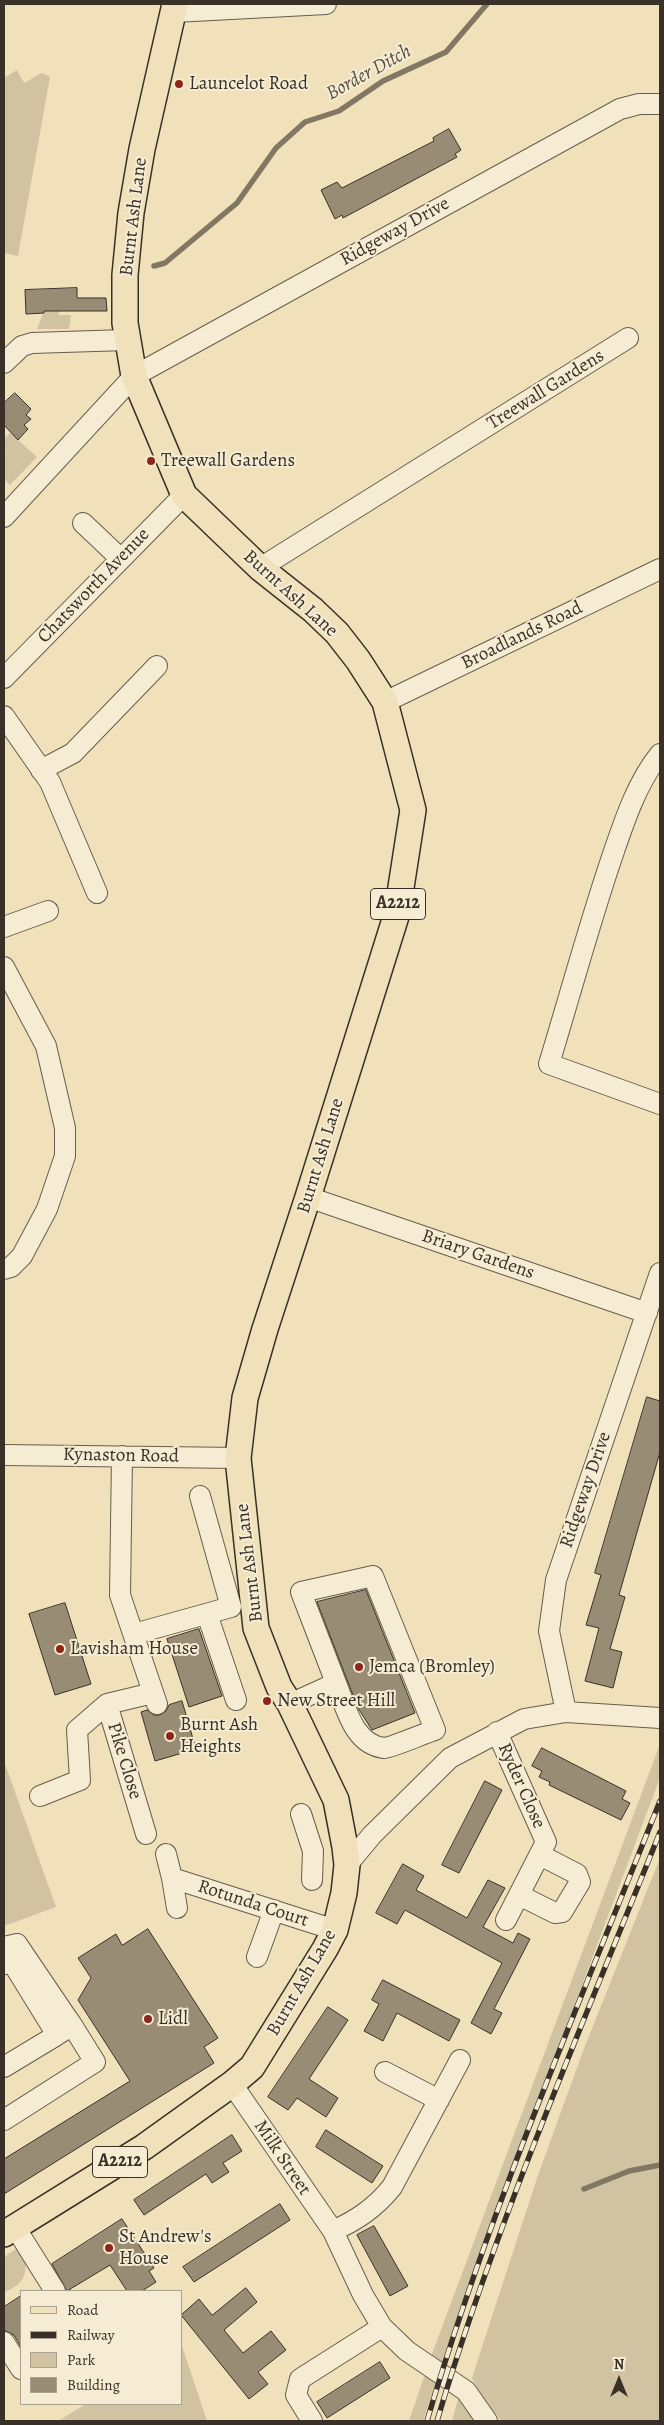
<!DOCTYPE html>
<html>
<head>
<meta charset="utf-8">
<style>
	body { margin:0 }
	#map { position:relative; width:664px; height:2425px; overflow:hidden; background:#f0e1bb; font-family:Alegreya,serif }
	canvas { display:block }
	.frame { position:absolute; inset:0; border:5px solid #393127; pointer-events:none }
	.legend { position:absolute; left:20px; top:2290px; width:162px; height:115px; box-sizing:border-box; background:#f5ecd3; border:1px solid #aaa18e; margin:0; padding:6px 9px; list-style:none; font-size:15px; color:#393127 }
	.legend li { display:flex; align-items:center; gap:10px; height:25px }
	.legend b { width:25px; border:1px solid #aaa18e }
	.north { position:absolute; left:594px; top:2355px; width:50px; height:50px; -webkit-text-stroke:4px #f5ecd3; paint-order:stroke; rotate:0deg; font-size:14px; font-weight:700; line-height:20px; text-align:center; color:#393127 }
	.north::after { content:''; display:block; margin:auto; width:18px; height:22px; background:#393127; clip-path:polygon(50% 0,100% 100%,50% 72%,0 100%) }
</style>
</head>
<body>
<div id="map">
<canvas width="664" height="2425"></canvas>
<div class="frame"></div>
<ul class="legend">
<li><b style="height:6px;background:#f0e1bb"></b>Road</li>
<li><b style="height:6px;background:#393127"></b>Railway</li>
<li><b style="height:14px;background:#d1c3a2"></b>Park</li>
<li><b style="height:14px;background:#988d74"></b>Building</li>
</ul>
<div class="north">N</div>
</div>
<script>
const g = document.querySelector('canvas').getContext('2d');
g.lineJoin = 'round';
function fill(path, color) { g.fillStyle = color; g.fill(path, 'evenodd'); }
function stroke(path, color, width, dash) { g.strokeStyle = color; g.lineWidth = width; g.lineCap = dash ? 'butt' : 'round'; g.setLineDash(dash || []); g.stroke(path); }
function label(font, color, halo, rows, align = 'center') {
  g.font = font + ' Alegreya,serif'; g.lineWidth = 4; g.setLineDash([]); g.textBaseline = 'middle'; g.strokeStyle = halo; g.fillStyle = color; for (const [text, x, y, turn = 0] of rows) {
    g.save(); g.translate(x, y); g.rotate((+turn || 0) * Math.PI / 180); g.textAlign = isNaN(turn) ? turn : align; if (halo) g.strokeText(text, 0, 0); g.fillText(text, 0, 0); g.restore();
  }
}
fill(new Path2D(`
	M17,70l7,13 18,-10 8,4 -32,179 -14,-3v-175z
	M59,310v5h12l-2,14h-32l7,-18z
	M10,433l27,24 -27,28 -6,-6v-25l2,-3 -2,-2v-10z
	M660,1744v34l-200,531 -37,112h-14l24,-70z
	M4,1761l52,146 -52,19z
	M660,1858v563h-158l-16,-16 -14,-27 65,-200 46,-127z
	M22,2245c7,22 6,39 -18,47v-35z
	M181,2343l26,78h-149l28,-17h95z
	M461,2388l25,33h-34z`), '#d1c3a2');
stroke(new Path2D(`
	M154,266l11,-3 72,-60 39,-55 29,-26 34,-11 44,-30 63,-29 41,-48
	M584,2189l45,-18 31,-6`), '#827762', 5.5);
const building = new Path2D(`
	M449,129l12,21 -6,4 2,3 -114,61 -1,-3 -7,4 -14,-29 16,-8 5,6 92,-47 -1,-3z
	M77,288v10h29l1,13h-63v2l-18,1 -1,-24z
	M15,393l16,16 -5,6 5,4 -7,6 4,4 -10,11 -14,-15v-22z
	M647,1397l13,4v51l-41,143 6,2 -15,52 12,3 -9,36 -28,-7 14,-53 -13,-3 15,-50 -6,-2z
	M366,1590l49,123 -43,17 -14,-22 -41,-106z
	M65,1603l26,81 -36,11 -26,-81z
	M199,1629l23,67 -33,11 -22,-68z
	M182,1701l14,48 -41,12 -14,-49 6,-2 7,5h6l6,-4 3,-6z
	M542,1748l84,43 -4,8 8,4 -9,17 -72,-35 1,-3 -11,-5 3,-6 -10,-5z
	M485,1781l17,9 -43,83 -17,-8z
	M403,1864l21,12 -8,14 51,28 21,-38 17,8 -22,39 30,16 5,-10 12,6 -36,70 8,4 -11,21 -20,-11 31,-60 -97,-53 -8,14 -21,-11z
	M148,1929l70,109 -14,9 10,16 -210,131v-35l126,-78 -52,-81 13,-22 -13,-20 38,-24 6,11z
	M383,1980l77,40 -11,21 -52,-28 -14,28 -19,-10 15,-27 -7,-4z
	M328,2007l20,13 -39,59 29,19 -12,19 -29,-19 -9,12 -20,-13z
	M326,2130l57,36 -11,17 -56,-36z
	M232,2135l10,16 -19,12 6,9 -17,11 -6,-9 -62,41 -10,-15z
	M280,2204l10,16 -96,62 -11,-15z
	M122,2219l32,49 -5,3 7,11 -14,9h-15l-17,-26 -43,26 -15,-27z
	M374,2226l34,60 -18,10 -33,-61z
	M246,2288l11,14 -33,28 19,23 28,-22 15,19 -28,22 10,12 -19,15 -68,-84 18,-16 13,16z
	M21,2296v51l-7,-12 -10,-5v-23z
	M380,2362l10,16 -63,40 -10,-16z`);
fill(building, '#988d74');
stroke(building, '#393127', 1);
const minor = new Path2D(`
	M174,12l152,-8
	M4,363l18,-17 10,-3 94,-3
	M4,517l130,-141 486,-267 19,-5h21
	M83,523l38,36
	M260,568l368,-230
	M4,678l180,-183
	M385,702l275,-133
	M4,716l46,66 47,111
	M660,754c-23,28 -36,68 -48,103 -23,68 -42,138 -63,207l111,40
	M41,770l32,-17 84,-87
	M4,927l44,-16
	M4,967l42,79 19,82v28l-18,53 -25,47 -11,11 -7,2
	M308,1197l339,116
	M4,1455l234,3
	M122,1456l-2,139 37,109
	M207,1614l29,86
	M134,1634l97,-27 -31,-111
	M290,1704l46,-21 -35,-91 72,-16 62,154c-10,3 -44,18 -51,18 -31,-4 -38,-41 -48,-65
	M566,1712l-17,-81 7,-51 104,-307
	M497,1732l49,110 -40,78
	M40,1796l40,-16 -3,-50 30,-26
	M301,1814l12,37 -1,29
	M146,1834l-39,-130 46,-11
	M166,1854l6,24 163,52
	M347,1865l25,-30 78,-77 74,-39 42,-7 94,6
	M172,1878l5,30
	M519,1895l36,18 7,-1 18,-30 -3,-8 -37,-19
	M4,1947l13,-3 48,71 7,10 -12,8
	M257,1957l17,-47
	M4,1964l8,-2 45,73 -53,32
	M385,2072l54,28
	M232,2084l101,147 30,64 19,32 25,24 59,40 21,30
	M4,2120l91,-58 -23,-37
	M15,2227l40,64
	M333,2231c24,-11 42,-23 59,-44l68,-127
	M4,2342l17,27
	M312,2421l-16,-26 4,-16 82,-52`);
const major = new Path2D(`
	M4,2234l140,-87 88,-63 20,-17 73,-118 10,-19 9,-37 3,-28 -2,-18 -9,-47 -46,-96 -11,-17 -23,-59 -18,-170 7,-60 20,-69 43,-132 89,-284 16,-103 -28,-108 -27,-42 -21,-27 -24,-23 -53,-42 -76,-73 -50,-119 -9,-53v-48l6,-62 11,-64 33,-145`);
stroke(minor, '#675d4c', 22);
stroke(major, '#393127', 28);
stroke(minor, '#f5ecd3', 20);
stroke(major, '#f0e1bb', 25);
const rail = new Path2D(`
	M427,2421c62,-211 152,-416 233,-620
	M437,2421c60,-201 145,-394 223,-589`);
stroke(rail, '#393127', 5.5);
stroke(rail, '#f5ecd3', 4, [11]);
for (const [x, y, r, color] of [
	[179,84,5,"#8f2418"],
	[151,461,5,"#8f2418"],
	[60,1649,5,"#8f2418"],
	[359,1667,5,"#8f2418"],
	[267,1701,5,"#8f2418"],
	[170,1736,5,"#8f2418"],
	[148,2019,5,"#8f2418"],
	[109,2248,5,"#8f2418"]
]) { const dot = new Path2D(); dot.arc(x, y, r, 0, 2 * Math.PI); g.fillStyle = color; g.fill(dot); stroke(dot, '#f5ecd3', 2); }
for (const [x, y, w] of [
	[398,904,55],
	[120,2162,55]
]) { const box = new Path2D(); box.roundRect(x - w / 2, y - 15.5, w, 31, 4); g.fillStyle = '#f5ecd3'; g.fill(box); stroke(box, '#393127', 1); }
label('bold 18px', '#393127', null, [
	["A2212",398,904],
	["A2212",120,2162]
]);
label('19px', '#393127', '#f5ecd3', [
	["Launcelot Road",189,84],
	["Treewall Gardens",161,461],
	["Lavisham House",70,1649],
	["Jemca (Bromley)",369,1667],
	["New Street Hill",277,1701],
	["Burnt Ash",180,1725],
	["Heights",180,1747],
	["Lidl",158,2019],
	["St Andrew's",119,2237],
	["House",119,2259]
], 'left');
label('19px', '#393127', '#f5ecd3', [
	["Burnt Ash Lane",134,217,-83],
	["Ridgeway Drive",395,232,-29],
	["Treewall Gardens",546,390,-32],
	["Chatsworth Avenue",94,586,-46],
	["Burnt Ash Lane",290,594,42],
	["Broadlands Road",522,636,-26],
	["Burnt Ash Lane",321,1156,-73],
	["Briary Gardens",478,1255,19],
	["Kynaston Road",121,1456,1],
	["Ridgeway Drive",586,1490,-71],
	["Burnt Ash Lane",250,1563,-97],
	["Pike Close",124,1761,73],
	["Ryder Close",521,1786,66],
	["Rotunda Court",253,1904,18],
	["Burnt Ash Lane",302,1983,-60],
	["Milk Street",282,2158,56]
]);
label('italic 20px', '#574e40', '#f5ecd3', [
	["Border Ditch",369,73,-29]
]);
</script>
</body>
</html>
